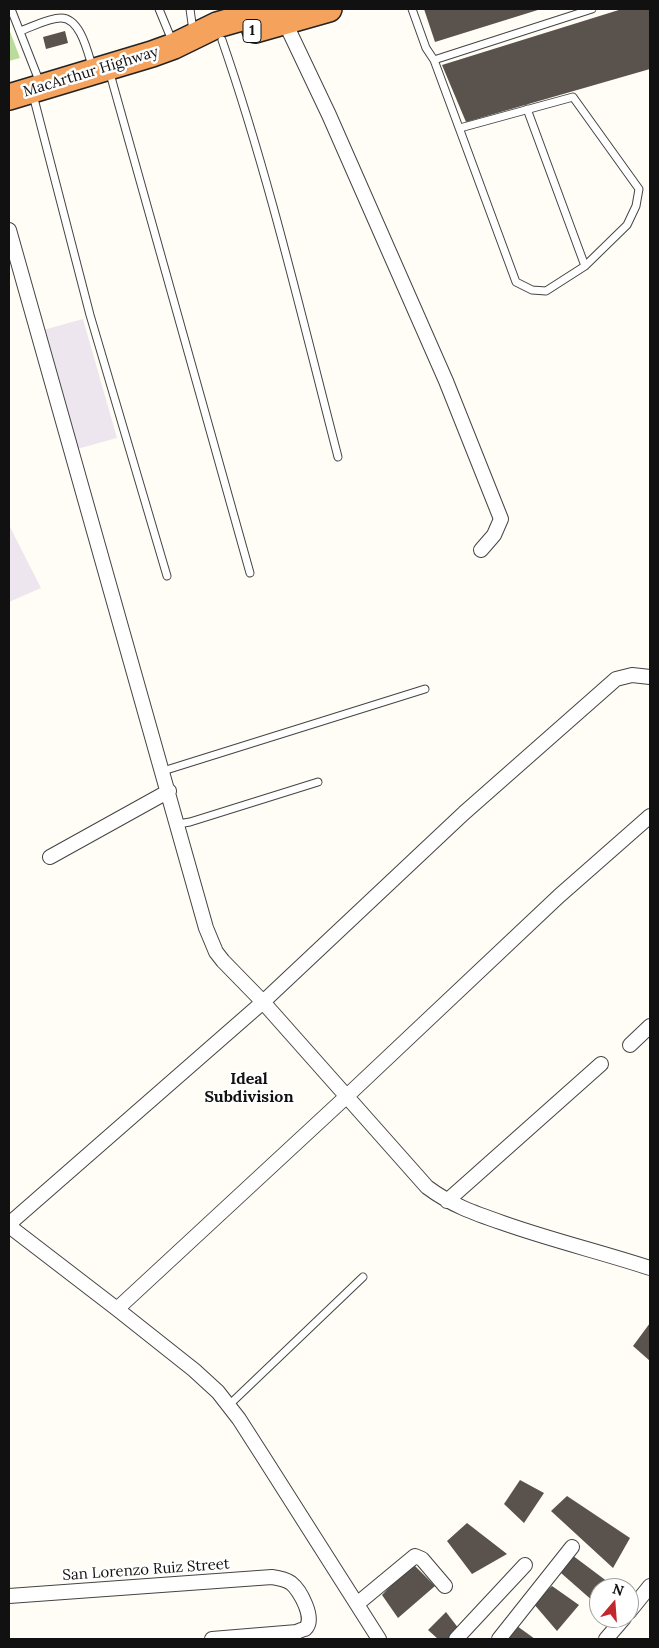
<!DOCTYPE html>
<html>
<head>
<meta charset="utf-8">
<style>
	body { margin:0 }
	#map { position:relative; width:659px; height:1648px; overflow:hidden; background:#fffdf5; font-family:Lora,serif }
	canvas { display:block }
	.frame { position:absolute; inset:0; border:10px solid #111; pointer-events:none }
	.north { position:absolute; left:589px; top:1578px; width:50px; height:50px; box-sizing:border-box; background:#fff; border:1px solid #a0a0a0; border-radius:50%; rotate:18deg; font-size:14px; font-weight:700; line-height:20px; text-align:center; color:#111 }
	.north::after { content:''; display:block; margin:auto; width:18px; height:22px; background:#c4262e; clip-path:polygon(50% 0,100% 100%,50% 72%,0 100%) }
</style>
</head>
<body>
<div id="map">
<canvas width="659" height="1648"></canvas>
<div class="frame"></div>
<div class="north">N</div>
</div>
<script>
const g = document.querySelector('canvas').getContext('2d');
g.lineJoin = 'round';
function fill(path, color) { g.fillStyle = color; g.fill(path, 'evenodd'); }
function stroke(path, color, width, dash) { g.strokeStyle = color; g.lineWidth = width; g.lineCap = dash ? 'butt' : 'round'; g.setLineDash(dash || []); g.stroke(path); }
function label(font, color, halo, rows, align = 'center') {
  g.font = font + ' Lora,serif'; g.lineWidth = 5; g.setLineDash([]); g.textBaseline = 'middle'; g.strokeStyle = halo; g.fillStyle = color; for (const [text, x, y, turn = 0] of rows) {
    g.save(); g.translate(x, y); g.rotate((+turn || 0) * Math.PI / 180); g.textAlign = isNaN(turn) ? turn : align; if (halo) g.strokeText(text, 0, 0); g.fillText(text, 0, 0); g.restore();
  }
}
fill(new Path2D(`
	M83,319l34,119 -40,11 -34,-119z
	M9,525l32,63 -32,14z`), '#eee6ef');
fill(new Path2D(`
	M9,29l11,29 -11,3z`), '#b9dc9c');
fill(new Path2D(`
	M424,9h117l-106,33z
	M622,9h28v60l-184,53 -24,-57z
	M65,31l3,12 -22,6 -3,-12z
	M650,1323v38l-17,-15z
	M520,1480l24,13 -20,30 -20,-19z
	M567,1496l63,42 -17,30 -62,-57z
	M467,1523l40,31 -35,20 -25,-33z
	M572,1555l36,27 -4,6h-5v7l-5,7 -33,-29z
	M412,1563l23,23 -37,32 -16,-23z
	M552,1586l27,19 -22,26 -24,-28z
	M446,1612l13,17 -11,10h-10l-10,-9z
	M517,1626l18,13h-27z`), '#5a524d');
const lane = new Path2D(`
	M11,9l29,74
	M159,9l14,34
	M190,9l3,22
	M412,9l14,39 8,12 82,222 16,8 14,1 39,-25 42,-41 9,-19 3,-17 -66,-92 -113,31
	M20,31c12,-4 28,-13 41,-13 20,0 27,36 32,51
	M222,40c47,136 80,278 116,417
	M434,60l158,-51
	M109,70l141,503
	M33,95l57,220 77,261
	M527,109l58,157
	M163,771l262,-82
	M178,824l12,-2 128,-40
	M229,1405l134,-128`);
const street = new Path2D(`
	M282,16l47,99 117,266 55,138 -7,16 -13,15
	M9,230l197,698 10,24 7,9 40,41 164,185c24,18 47,26 76,36 48,17 98,29 147,45
	M50,857l119,-66
	M630,1045l20,-19
	M447,1201l154,-137
	M9,1224l254,-222 201,-189 152,-134 16,-4 18,2
	M9,1226l108,83 77,61 24,22 21,27 25,39 115,181
	M117,1309l230,-213 212,-200 91,-80
	M9,1596l263,-19c7,1 13,2 19,6 9,7 25,36 14,46 -1,0 -7,2 -8,3l-85,7
	M357,1604l58,-48 7,3 23,27
	M629,1612l21,-26
	M456,1639l69,-74
	M499,1639l73,-92
	M606,1639l18,-21`);
const highway = new Path2D(`
	M255,30l74,-21
	M9,97l143,-43 22,-8 43,-21 56,-16`);
stroke(lane, '#444', 9);
stroke(street, '#444', 16);
stroke(highway, '#222', 28);
stroke(lane, '#fff', 7);
stroke(street, '#fff', 14);
stroke(highway, '#f5a25d', 25);
for (const [x, y, w] of [
	[252,31,18]
]) { const box = new Path2D(); box.roundRect(x - w / 2, y - 11.5, w, 23, 4); g.fillStyle = '#fff'; g.fill(box); stroke(box, '#111', 1); }
label('bold 14px', '#111', null, [
	["1",252,31]
]);
label('15px', '#111', '#fff', [
	["MacArthur Highway",91,72,-17],
	["San Lorenzo Ruiz Street",146,1570,-4]
]);
label('bold 16px', '#111', '#fff', [
	["Ideal",249,1079],
	["Subdivision",249,1097]
]);
</script>
</body>
</html>
